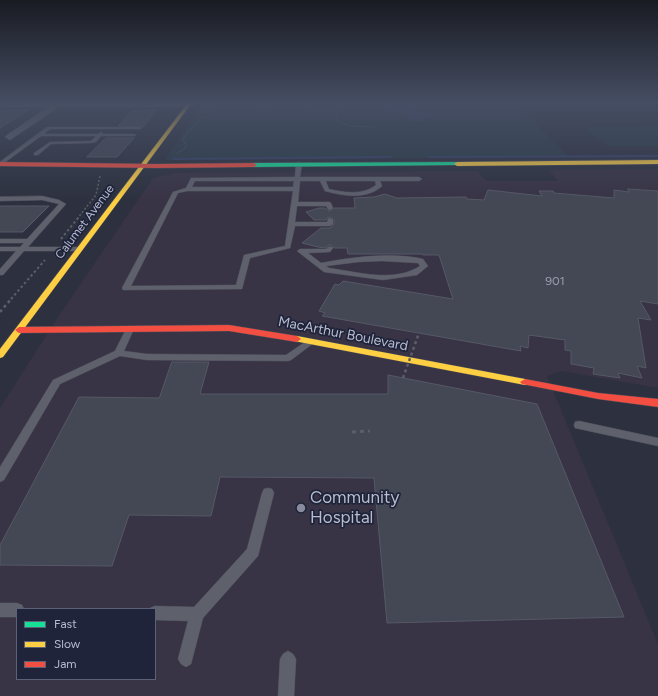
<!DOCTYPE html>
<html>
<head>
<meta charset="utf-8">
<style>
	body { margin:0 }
	#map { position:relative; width:658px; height:696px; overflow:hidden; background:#2d313f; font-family:Figtree,sans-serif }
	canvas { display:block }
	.legend { position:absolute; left:16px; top:608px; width:140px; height:72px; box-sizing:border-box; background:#1f243b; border:1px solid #5c6176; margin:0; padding:5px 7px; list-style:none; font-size:12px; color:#b8bccf }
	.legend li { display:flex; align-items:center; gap:8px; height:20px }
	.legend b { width:20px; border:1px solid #5c6176 }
</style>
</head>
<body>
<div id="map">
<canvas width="658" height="696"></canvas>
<ul class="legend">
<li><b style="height:5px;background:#16e098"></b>Fast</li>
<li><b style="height:5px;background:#ffcf43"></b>Slow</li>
<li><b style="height:5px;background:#f24e42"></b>Jam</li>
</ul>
</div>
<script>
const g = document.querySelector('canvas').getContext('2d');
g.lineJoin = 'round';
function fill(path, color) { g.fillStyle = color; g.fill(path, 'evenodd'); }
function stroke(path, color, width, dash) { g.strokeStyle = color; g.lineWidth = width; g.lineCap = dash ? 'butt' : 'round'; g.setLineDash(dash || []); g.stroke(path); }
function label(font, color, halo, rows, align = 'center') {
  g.font = font + ' Figtree,sans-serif'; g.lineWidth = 3.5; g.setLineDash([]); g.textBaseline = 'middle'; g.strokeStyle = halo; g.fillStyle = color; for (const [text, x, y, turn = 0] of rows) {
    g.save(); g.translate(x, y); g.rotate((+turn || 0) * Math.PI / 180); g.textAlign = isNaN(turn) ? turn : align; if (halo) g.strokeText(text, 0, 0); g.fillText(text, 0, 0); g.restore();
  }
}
fill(new Path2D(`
	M658,169v219l-97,-17 -14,5 111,268v52h-658v-288l60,-94 93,-136 22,-5 303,-2 8,10h72l-9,-11zM17,609h138v70h-138z`), '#383345');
fill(new Path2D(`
	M202,104h314l53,53 -404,3z
	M658,126v20h-50l-25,-19z`), '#293b46');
fill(new Path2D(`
	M395,108l23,1 -3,2 2,2 17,1 2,3h-16l3,4h-13l-4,-7 -7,-2 -11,2 -3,-2 2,-3z`), '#364068');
fill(new Path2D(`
	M658,155v2l-229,1 -1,-1 1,-1z
	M390,156h1v2l-218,2 -1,-1 1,-1z`), '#364068');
const building = new Path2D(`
	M6,110h23l-29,18v-15z
	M157,110l-14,17 -25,-1 14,-15z
	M106,138h28l-17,19h-30z
	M628,189l30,2v113l-18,-3 11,19 -13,-2 8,50 -9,-2 5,12 -24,-5 2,5 -27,-4 1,-6 -23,-4v-13l-6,-1v-10l-36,-5 -1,13 -8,-2 1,5 -199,-35 3,-3 -6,-2 16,-27 4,1 4,-4 110,18 -14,-44h-16l-1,-1h-74l-1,-6h-13l-4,-4 -4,4 -8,-1 -16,-4 19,-15h9l4,-4v-4l-3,-3 -4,1 -1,2h-12l-8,-8 13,-4h6l4,3 5,-3h21l-1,-10 20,-1 11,-3 12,4 69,-1 1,2 17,1 4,-10 54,6 -3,-5h14l1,2 60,5v-8l15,2z
	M0,206h49l-26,26h-23z
	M172,362h37l-9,32h188v-19l149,29 87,213 -237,6 -13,-145 -154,-1 -9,39 -82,-1 -17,51 -112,-1v-20l79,-148 80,1z`);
fill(building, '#444754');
stroke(building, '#555966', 1);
const lane = new Path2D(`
	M47,127h93l2,1 -2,1h-90l-6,5h54l3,-2 2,2h31l2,1 -2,1h-33l-5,6 -5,1 -40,1 -13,11h-4v-2l16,-11 41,-1 5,-5h-55l-41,30v-4z
	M299,162l3,2 -2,13h119l3,2 -3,2h-39l2,5c-15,14 -39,10 -57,5l-5,-10h-20l-2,21h31l2,1 2,5 -3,2 -2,-1 -2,-3h-29l-2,16h32l1,-3 2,-1 3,2v4l-3,2h-35l-5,22 -40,10 -8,31 -119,1 -1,-2 51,-96 13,-4 5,-10 104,-1 1,-13zM195,181h99l-1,6h-101zM326,181h49l1,4c-13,10 -31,8 -47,4zM188,191h105l-8,55 -41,9 -8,30 -105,1 47,-93z
	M42,196l17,4 7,4 -38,43h52l3,2 -3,2h-56l-21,24h-3v-6l16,-18h-16v-4h20l4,-4h-24v-4h27l32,-35 -17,-4 -42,1v-4z
	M330,246l3,2 -3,4 -22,1 13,10c33,-6 69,-11 102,-4l5,7 -11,9 -34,5 -59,-8 -27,-21 3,-2h26zM382,261l36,2 2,3c-26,17 -62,6 -91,2l-3,-2 32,-4z
	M130,326l4,3 -10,22 23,3 139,1 22,-15h6l1,2 -24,18 -3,1 -141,-1 -27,-4 -60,28 -56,96 -4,2v-15l53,-87 62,-29 11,-22z
	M579,421l79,17v8l-83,-18 -1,-3 1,-3z
	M268,488l4,1 2,4 -16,63 -55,62 -12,46 -5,3 -5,-3 -3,-5 10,-38 -33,-1v-11h-6l1,-1 5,-2 39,1 53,-58 15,-56 2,-4z
	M0,603h17l5,2 2,4h-7v8h-17z
	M288,651l5,3 3,5 -2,37h-16l2,-37 3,-5z`);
const street = new Path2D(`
	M0,104h193v1l-4,2h-130l-49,33 -5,-3 2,-2 41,-28h-48z
	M270,104l-5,3 -4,-2v-1z`);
const fast = new Path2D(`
	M457,162l3,2 -1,1 -205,2 -3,-2 3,-2z`);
const slow = new Path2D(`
	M187,104h4l-188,253 -3,1v-9z
	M658,160v4l-201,2 -3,-2 3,-2z
	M297,336l228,43 5,3 -5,3 -231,-44 -1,-2 1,-2z`);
const jam = new Path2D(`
	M0,162l157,2 97,-1 3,2 -3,2 -97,1 -157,-2z
	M229,325l68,11 4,3 -4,3 -68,-11 -210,2 -4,-3 4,-3z
	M525,379l73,14 60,6v8l-60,-8 -76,-15 -2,-2z`);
stroke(lane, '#4b4e59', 1);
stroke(street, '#4b4e59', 1);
stroke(fast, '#4b4e59', 1);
stroke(slow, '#4b4e59', 1);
stroke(jam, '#4b4e59', 1);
stroke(new Path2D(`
	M337,104v17l14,5 24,1
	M307,107l1,4h29
	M177,154l10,-8 -4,-6 3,-5 26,-30 -11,-1`), '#5b5f69', 1, [1.5, 1.5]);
stroke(new Path2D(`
	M77,219l19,-24 4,-19`), '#5b5f69', 1.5, [2, 2]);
stroke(new Path2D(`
	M61,239l17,-21
	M11,299l34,-39`), '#5b5f69', 2, [2.5, 2.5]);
stroke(new Path2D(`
	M0,312l12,-14`), '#5b5f69', 2.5, [3, 3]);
stroke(new Path2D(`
	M352,432l18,-1`), '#5b5f69', 3, [4, 4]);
fill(lane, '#5e606c');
fill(street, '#5e606c');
fill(fast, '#16e098');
fill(slow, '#ffcf43');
fill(jam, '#f24e42');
stroke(new Path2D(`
	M403,378l16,-45`), '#5b5f69', 2.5, [3, 3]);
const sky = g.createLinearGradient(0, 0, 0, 202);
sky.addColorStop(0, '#191b23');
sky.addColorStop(0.51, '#464e63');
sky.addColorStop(1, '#464e6300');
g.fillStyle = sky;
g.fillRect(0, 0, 658, 202);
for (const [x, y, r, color] of [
	[301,508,5,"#878b9d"]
]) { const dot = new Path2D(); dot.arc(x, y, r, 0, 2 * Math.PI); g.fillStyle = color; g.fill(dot); stroke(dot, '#1f243b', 1.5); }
label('12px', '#b8bccf', '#1f243b', [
	["Calumet Avenue",85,222,-53]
]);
label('12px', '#9b9fb0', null, [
	["901",555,281]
]);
label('14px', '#b8bccf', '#1f243b', [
	["MacArthur Boulevard",343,334,11]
]);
label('17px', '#b8bccf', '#1f243b', [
	["Community",310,498],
	["Hospital",310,518]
], 'left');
</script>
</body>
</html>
